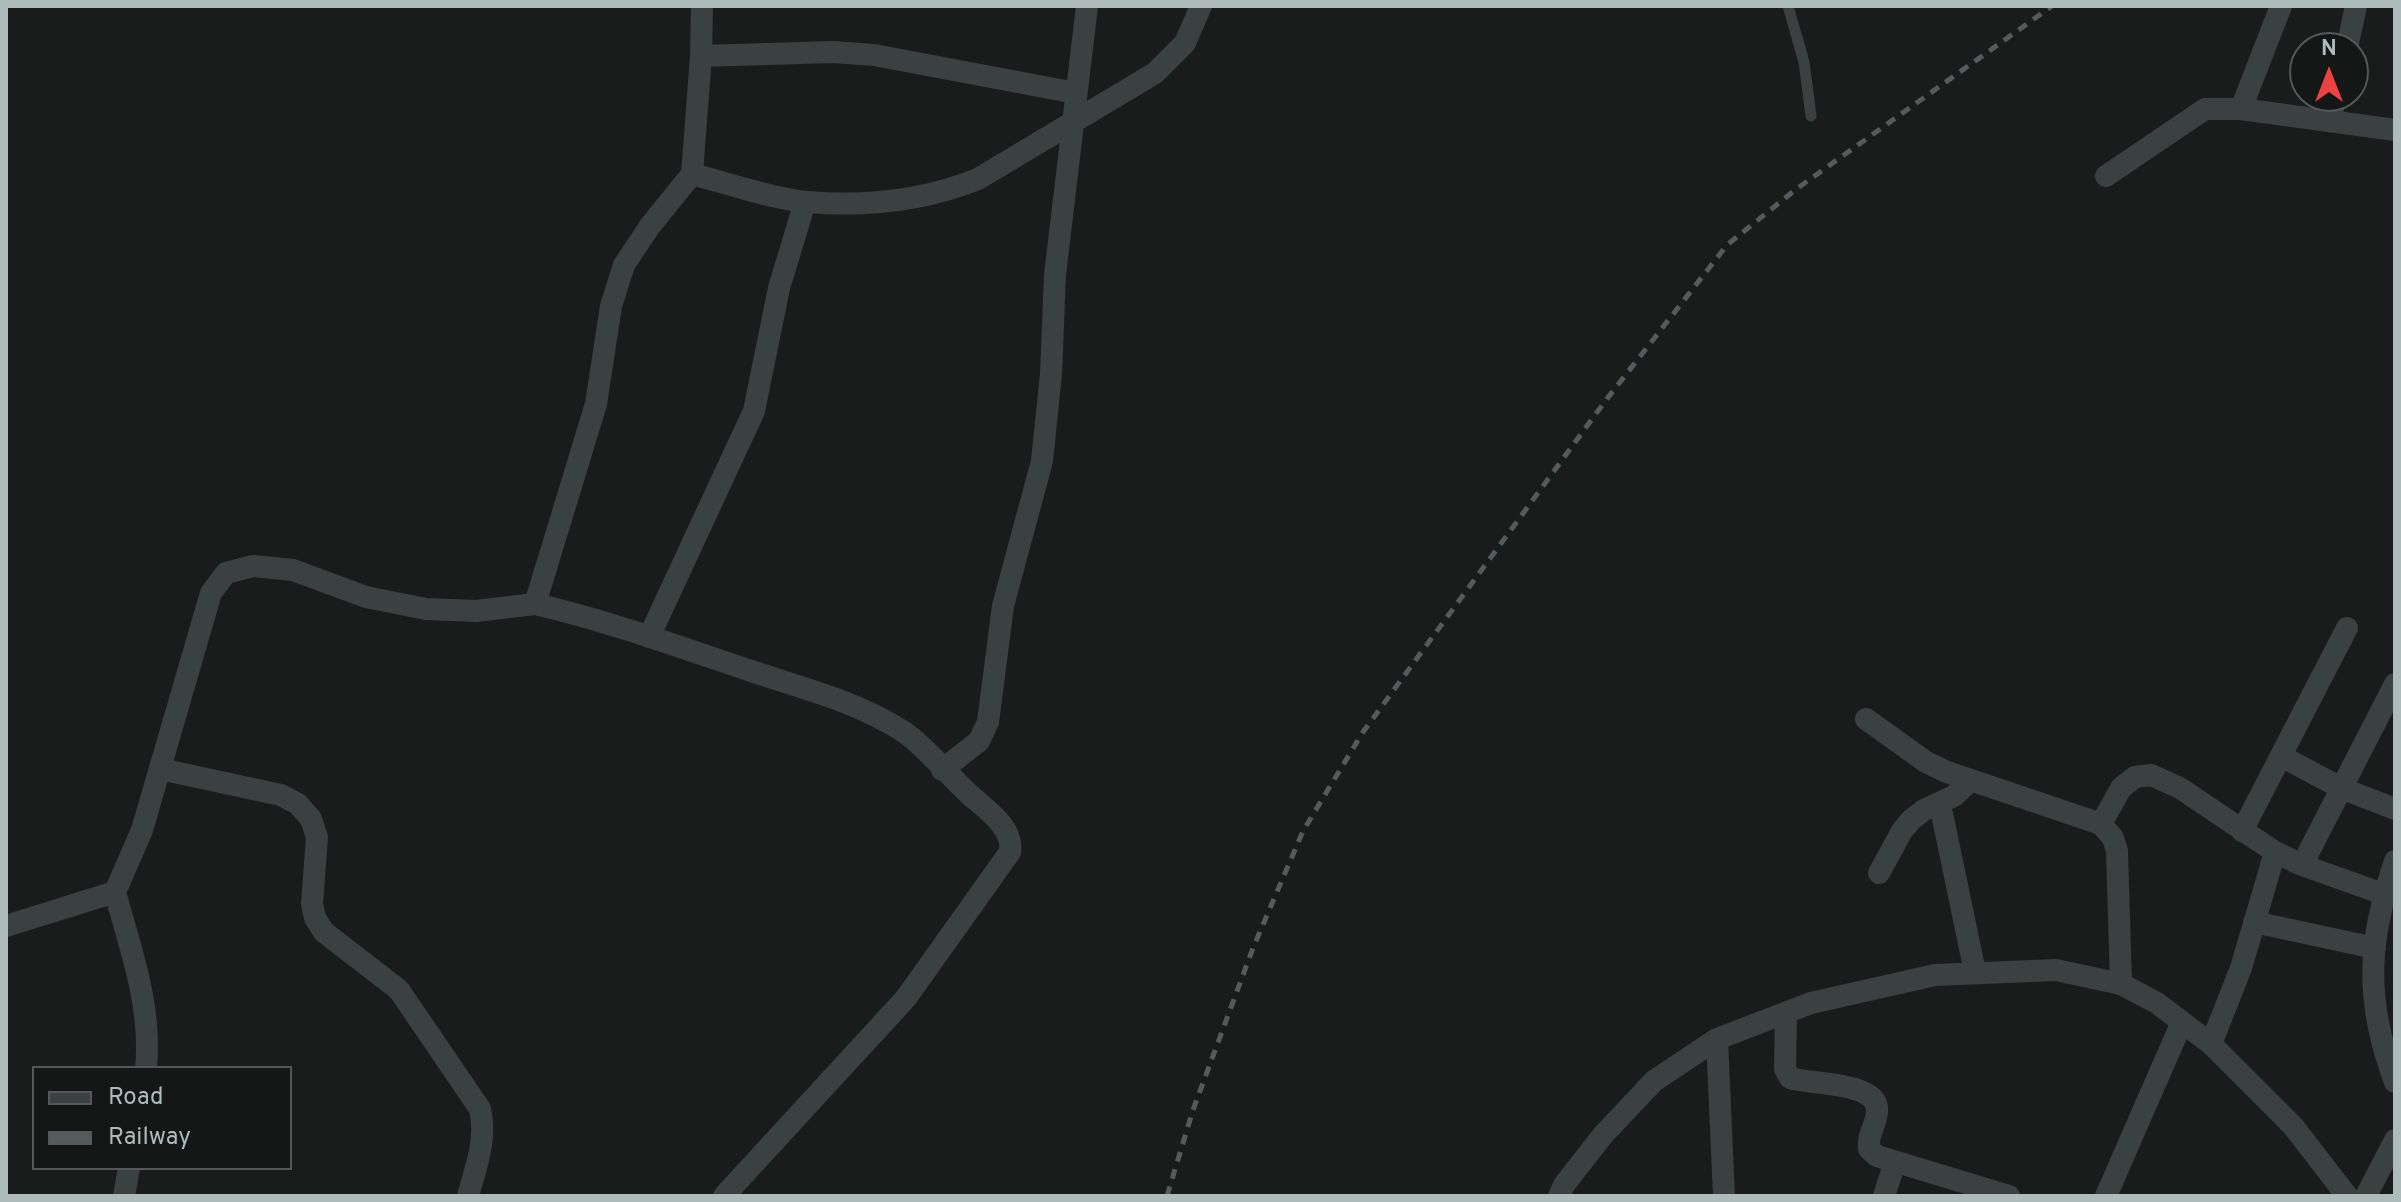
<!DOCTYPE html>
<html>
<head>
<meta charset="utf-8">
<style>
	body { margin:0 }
	#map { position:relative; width:2401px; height:1202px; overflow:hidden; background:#1a1c1c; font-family:Overpass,sans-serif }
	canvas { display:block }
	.frame { position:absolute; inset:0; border:8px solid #adbbbb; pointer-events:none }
	.legend { position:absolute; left:32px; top:1066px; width:260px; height:104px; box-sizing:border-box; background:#151717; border:2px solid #525959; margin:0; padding:10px 14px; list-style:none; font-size:24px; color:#adbbbb }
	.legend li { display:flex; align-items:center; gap:16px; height:40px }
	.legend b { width:40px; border:2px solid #525959 }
	.north { position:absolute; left:2289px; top:32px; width:80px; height:80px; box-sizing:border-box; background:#151717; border:2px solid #525959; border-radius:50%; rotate:0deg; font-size:22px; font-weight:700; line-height:32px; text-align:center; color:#adbbbb }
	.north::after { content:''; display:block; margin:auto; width:28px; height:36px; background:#ec4244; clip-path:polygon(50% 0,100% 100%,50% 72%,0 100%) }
</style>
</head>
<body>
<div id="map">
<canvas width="2401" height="1202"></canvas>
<div class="frame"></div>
<ul class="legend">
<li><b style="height:10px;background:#3b4041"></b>Road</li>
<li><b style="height:10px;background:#545b5c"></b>Railway</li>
</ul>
<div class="north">N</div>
</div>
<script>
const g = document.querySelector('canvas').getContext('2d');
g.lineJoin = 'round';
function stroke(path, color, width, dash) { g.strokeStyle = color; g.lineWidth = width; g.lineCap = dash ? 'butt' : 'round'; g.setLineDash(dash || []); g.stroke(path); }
stroke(new Path2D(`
	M1788,6l16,56 7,54`), '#3b4041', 11);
stroke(new Path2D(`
	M2347,48l9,-42
	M701,56l132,-4 41,3 202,38
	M2241,109l40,-103
	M2330,121l6,-25
	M692,174c34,9 82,25 115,28 59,5 116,-1 171,-23l177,-106 30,-30 16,-37
	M2106,176l99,-67h36l154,21
	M535,604c74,17 145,43 216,67 51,17 108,31 153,61 21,14 46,45 66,63 17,15 44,33 40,57l-104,146 -182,198
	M649,637l105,-226 25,-123 26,-86
	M1866,719l60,43 21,10 154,52 12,14 4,13 4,133
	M2281,756l60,32 54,21
	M160,769l121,26 17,9 13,15 6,18 -5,67 3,14 9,14 75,58 81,119c7,31 -4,57 -12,87
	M942,770l37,-29 9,-19 15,-116 39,-145 9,-87 4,-99 32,-269
	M1940,804l35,168
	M2101,824l20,-36 14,-11 16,-2 29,13 95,64 27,13 84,30
	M2242,831l105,-203
	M2395,861c-28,81 -30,141 0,221
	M2302,865l93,-181
	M1879,873l23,-42 9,-11 13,-10 30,-14 17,-16
	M115,892c16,59 37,115 31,176
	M2254,922l121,26
	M6,926l109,-34 27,-62 69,-237 15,-20 27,-7 40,4 73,27 60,12 50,2 59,-7 61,-200 15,-98 13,-41 26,-39 42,-52 9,-118 1,-50
	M1786,1013l-1,56 5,9c21,7 90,3 87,34 -1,14 -10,23 -8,37l8,7 132,40
	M1717,1039l7,157
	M2211,1044l30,-76 34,-116
	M124,1196l5,-28
	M1559,1196l5,-11 39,-50 51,-54 63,-42 94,-36 124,-28 121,-5 65,14 36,19 54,41 82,82 54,70
	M1884,1196l11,-34
	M2106,1196l76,-174
	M2366,1196l29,-56`), '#3b4041', 22);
stroke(new Path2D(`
	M1167,1196l26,-86 60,-162 50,-117 60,-99 243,-332 121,-155 68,-55 257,-184`), '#545b5c', 5, [10, 8]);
</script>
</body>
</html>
